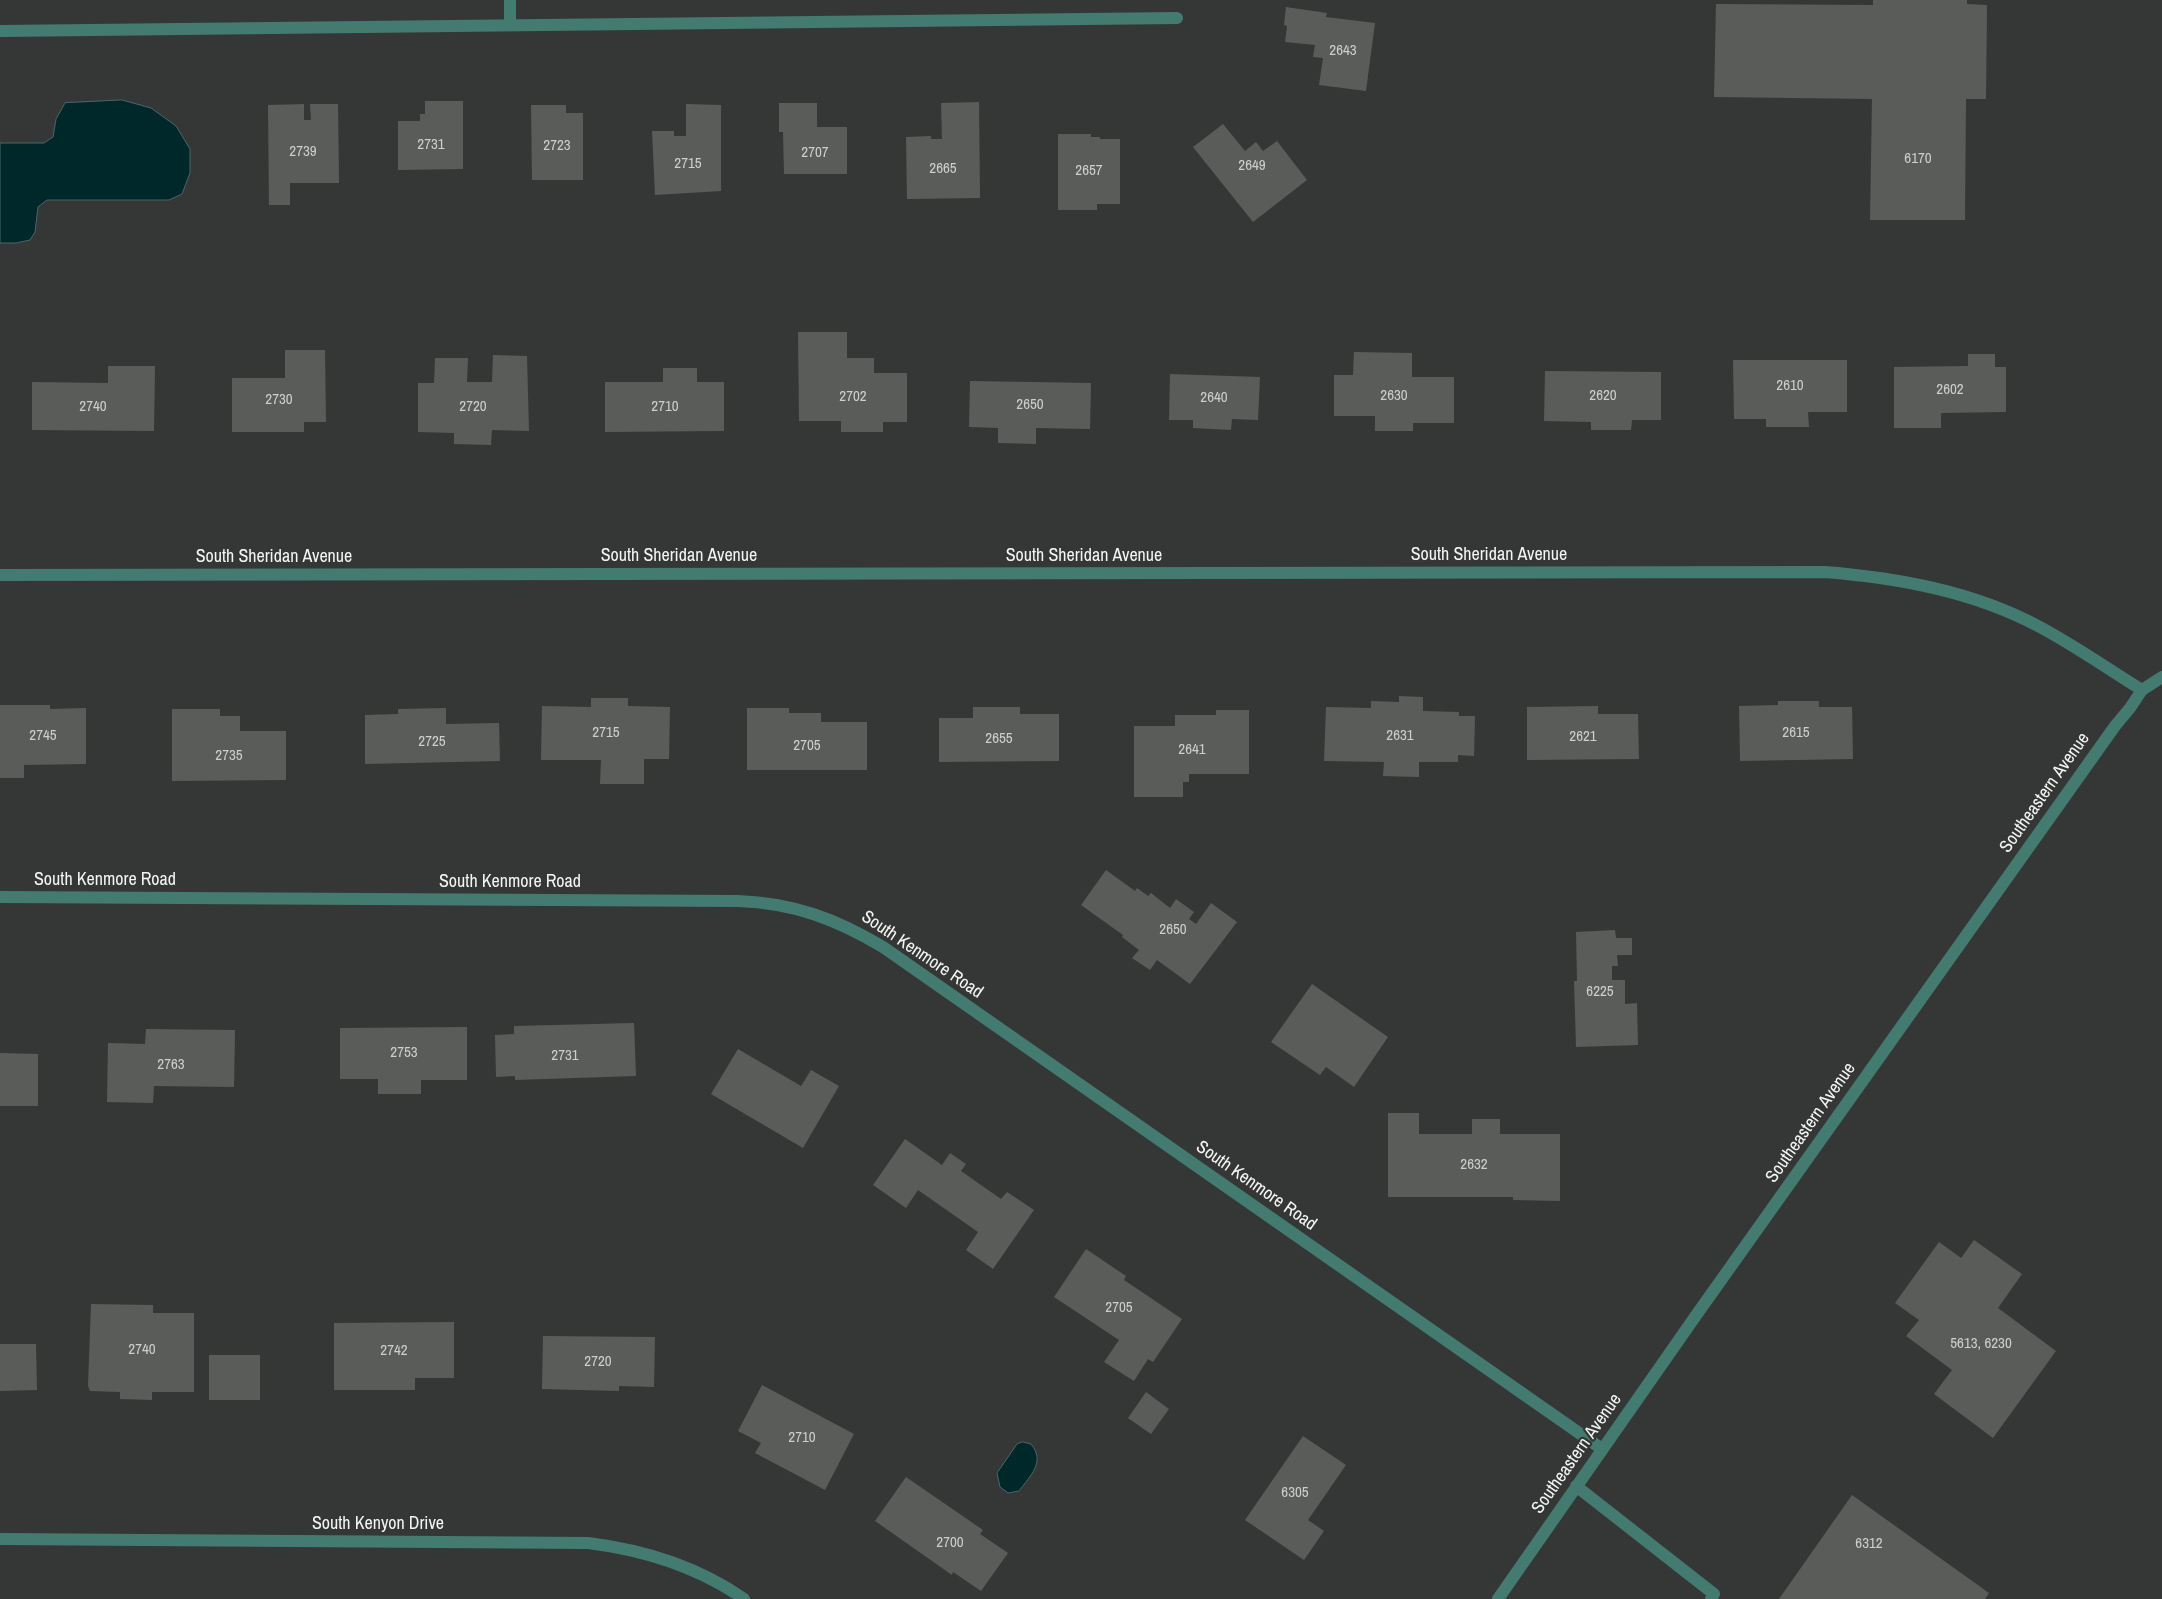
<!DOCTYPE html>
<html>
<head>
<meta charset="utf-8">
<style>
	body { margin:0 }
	canvas { display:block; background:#343735 }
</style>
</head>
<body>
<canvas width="2162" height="1599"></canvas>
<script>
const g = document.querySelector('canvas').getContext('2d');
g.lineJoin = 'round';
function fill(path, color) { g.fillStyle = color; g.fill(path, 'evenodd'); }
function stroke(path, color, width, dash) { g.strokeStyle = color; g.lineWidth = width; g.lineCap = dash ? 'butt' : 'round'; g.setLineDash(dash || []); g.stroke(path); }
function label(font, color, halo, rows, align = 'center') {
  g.font = font + ' "Archivo Narrow",sans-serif'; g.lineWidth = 4.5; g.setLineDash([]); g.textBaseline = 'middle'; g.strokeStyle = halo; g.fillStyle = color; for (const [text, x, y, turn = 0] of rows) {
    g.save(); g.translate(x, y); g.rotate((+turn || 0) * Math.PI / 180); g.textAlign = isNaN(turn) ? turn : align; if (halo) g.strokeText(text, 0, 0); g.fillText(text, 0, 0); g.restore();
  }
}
const water = new Path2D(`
	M122,100l29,8 25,18 14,23v24l-8,21 -13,6h-122l-9,7 -3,25 -5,8 -14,3h-16v-100h44l9,-6 3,-18 9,-16z
	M1023,1442l8,2c15,18 -1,32 -12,47l-11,2 -8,-6 -3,-14 20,-29z`);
fill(water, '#00282b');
stroke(water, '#496667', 1);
fill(new Path2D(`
	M1873,0h94v4l20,1 -1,94h-20l-1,121h-95l2,-121 -158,-2 2,-93 157,1z
	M1286,7l41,6 -1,4 49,6 -9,68 -47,-6 4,-27 -10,-1 2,-12 -30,-3 2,-16 -3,-1z
	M425,101h38v68l-65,1v-49h22v-7h5z
	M979,102l1,96 -73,1 -1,-62 25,-1v3h11l-1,-36z
	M779,103h38v24h30v47h-63l-1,-42h-4z
	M304,104v16h7l-1,-16h28l1,79h-49v22h-21l-1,-100z
	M686,104l35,1v86l-66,4 -3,-64h22v5h12z
	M531,105h35v8h17v67h-51z
	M1223,124l22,27 11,-9 7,9 14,-10 30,39 -54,42 -60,-75z
	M1058,134h33v3h9v2h20v65h-23v6h-39z
	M798,332h49v26h27v15h33v49h-24v10h-42v-11h-42z
	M285,350h40l1,72h-22v10h-72v-54h53z
	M1354,352l58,1v24h42v46h-41v8h-38v-15h-41v-41h19z
	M1968,354h27v13h11v45l-65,1v15h-47v-61l74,-1z
	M493,355l34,1 2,75 -37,-1 -1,15 -37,-1v-11l-36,-1v-49h16l1,-25h33l-1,24h25z
	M1733,360h114v52h-39l1,15h-43v-8h-32z
	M108,366h47l-1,65 -122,-1v-48l76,1z
	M663,368h34v14h27v49l-119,1v-50h58z
	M1545,371l116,1v48h-29l-1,10h-40v-8l-47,-1z
	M1170,374l90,3 -2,43 -26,-1 -1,11 -38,-2v-8h-24z
	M970,381l121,2 -1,46 -54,-1v16l-38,-1v-15l-29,-1z
	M1399,696l24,1v14l36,1v4h16l-1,40 -16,-1v7h-39v15l-36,-1 1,-14 -60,-1 2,-54 45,1v-7l28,1z
	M591,698h37v8l42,1 -1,52h-25v25h-44l1,-24h-60l1,-54 49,1z
	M1778,701h41v6h33l1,52 -113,2 -1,-55 39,-1z
	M0,705h50v4l36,-1v56l-62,1v13h-24z
	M1598,706v8h40l1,45 -112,1v-53z
	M973,707h47v7h39v47l-120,1v-44h34z
	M446,708v16l53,-1 1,38 -135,3v-49l33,-1v-5z
	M747,708h42v5h32v9h46v48h-120z
	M172,709h48v7h20v15h46v49l-114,1z
	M1216,710h33v64h-60v8h-6v15h-49v-71h41v-11h41z
	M1106,870l29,21 2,-3 11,8 3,-3 19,15 6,-9 18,13 -5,7 7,5 15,-21 26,19 -47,62 -33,-24 -7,10 -18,-12 7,-8 -17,-13 1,-2 -42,-30z
	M1615,930l1,8h16v17h-15l1,11h-6v14h13v24l12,-1 1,42 -62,2 -2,-66h3l-1,-49z
	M1312,984l76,53 -34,50 -28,-20 -6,8 -49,-33z
	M634,1023l2,53 -121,4v-4l-19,1 -1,-42 19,-1v-8z
	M467,1027v53h-46v14h-43v-15h-38v-51z
	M146,1029l89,1 -1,57 -80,-1 -1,17 -46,-1 1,-59 37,1z
	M738,1049l63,37 10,-16 28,16 -36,62 -92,-54z
	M0,1053l38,1v52h-38z
	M1388,1113h31v21h53v-15h28v15h60v67l-47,-1v-3h-125z
	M905,1139l37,26 8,-12 16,11 -5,7 40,28 6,-7 27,18 -41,59 -27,-19 12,-18 -60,-42 -12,18 -33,-23z
	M1974,1240l48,34 -24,34 58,43 -63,87 -59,-44 18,-24 -46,-34 13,-16 -24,-17 44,-61 22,16z
	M1086,1249l40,27 -2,4 58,39 -29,43 -5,-3 -14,22 -30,-19 15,-22 -65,-43z
	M91,1304l62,1v8h41v79h-42v8l-32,-1v-7l-30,-1 -2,-5z
	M454,1322v56h-39v12h-81v-67z
	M543,1336l112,1 -1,50 -35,-1v5l-77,-2z
	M0,1344h36l1,46 -37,1z
	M209,1355h51v45h-51z
	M762,1385l92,49 -29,56 -70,-37 6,-10 -23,-12z
	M1146,1392l23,17 -18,25 -23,-16z
	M1303,1436l43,29 -38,55 16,11 -20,29 -59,-40z
	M906,1477l77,53 -3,4 28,19 -27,38 -28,-19 -1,3 -77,-54z
	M1852,1495l137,98 -4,6h-206z`), '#5a5c59');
stroke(new Path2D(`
	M510,25v-25
	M0,31l1177,-13
	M0,575l1825,-3c73,6 147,19 213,54 36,19 70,43 104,64
	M0,897l738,4c56,2 98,18 145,46l719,502
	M1576,1486l138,108 -3,5
	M0,1539l588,4c57,7 109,23 156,56
	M1498,1599l199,-285 418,-588 15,-18 12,-18 20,-13`), '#447b70', 12);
label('15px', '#cdcfcd', null, [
	["2643",1343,51],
	["2731",431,145],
	["2723",557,146],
	["2739",303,152],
	["2707",815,153],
	["6170",1918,159],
	["2715",688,164],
	["2649",1252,166],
	["2665",943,169],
	["2657",1089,171],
	["2610",1790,386],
	["2602",1950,390],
	["2630",1394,396],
	["2620",1603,396],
	["2702",853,397],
	["2640",1214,398],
	["2730",279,400],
	["2650",1030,405],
	["2740",93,407],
	["2720",473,407],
	["2710",665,407],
	["2715",606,733],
	["2615",1796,733],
	["2745",43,736],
	["2631",1400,736],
	["2621",1583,737],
	["2655",999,739],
	["2725",432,742],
	["2705",807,746],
	["2641",1192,750],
	["2735",229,756],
	["2650",1173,930],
	["6225",1600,992],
	["2753",404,1053],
	["2731",565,1056],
	["2763",171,1065],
	["2632",1474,1165],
	["2705",1119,1308],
	["5613, 6230",1981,1344],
	["2740",142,1350],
	["2742",394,1351],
	["2720",598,1362],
	["2710",802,1438],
	["6305",1295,1493],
	["2700",950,1543],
	["6312",1869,1544]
]);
label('18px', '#f3f5f4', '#343735', [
	["South Sheridan Avenue",1489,555],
	["South Sheridan Avenue",679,556],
	["South Sheridan Avenue",1084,556],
	["South Sheridan Avenue",274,557],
	["Southeastern Avenue",2045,793,-55],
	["South Kenmore Road",105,880],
	["South Kenmore Road",510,882],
	["South Kenmore Road",922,955,34],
	["Southeastern Avenue",1811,1123,-55],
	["South Kenmore Road",1256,1186,35],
	["Southeastern Avenue",1577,1454,-55],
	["South Kenyon Drive",378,1524]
]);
</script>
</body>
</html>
